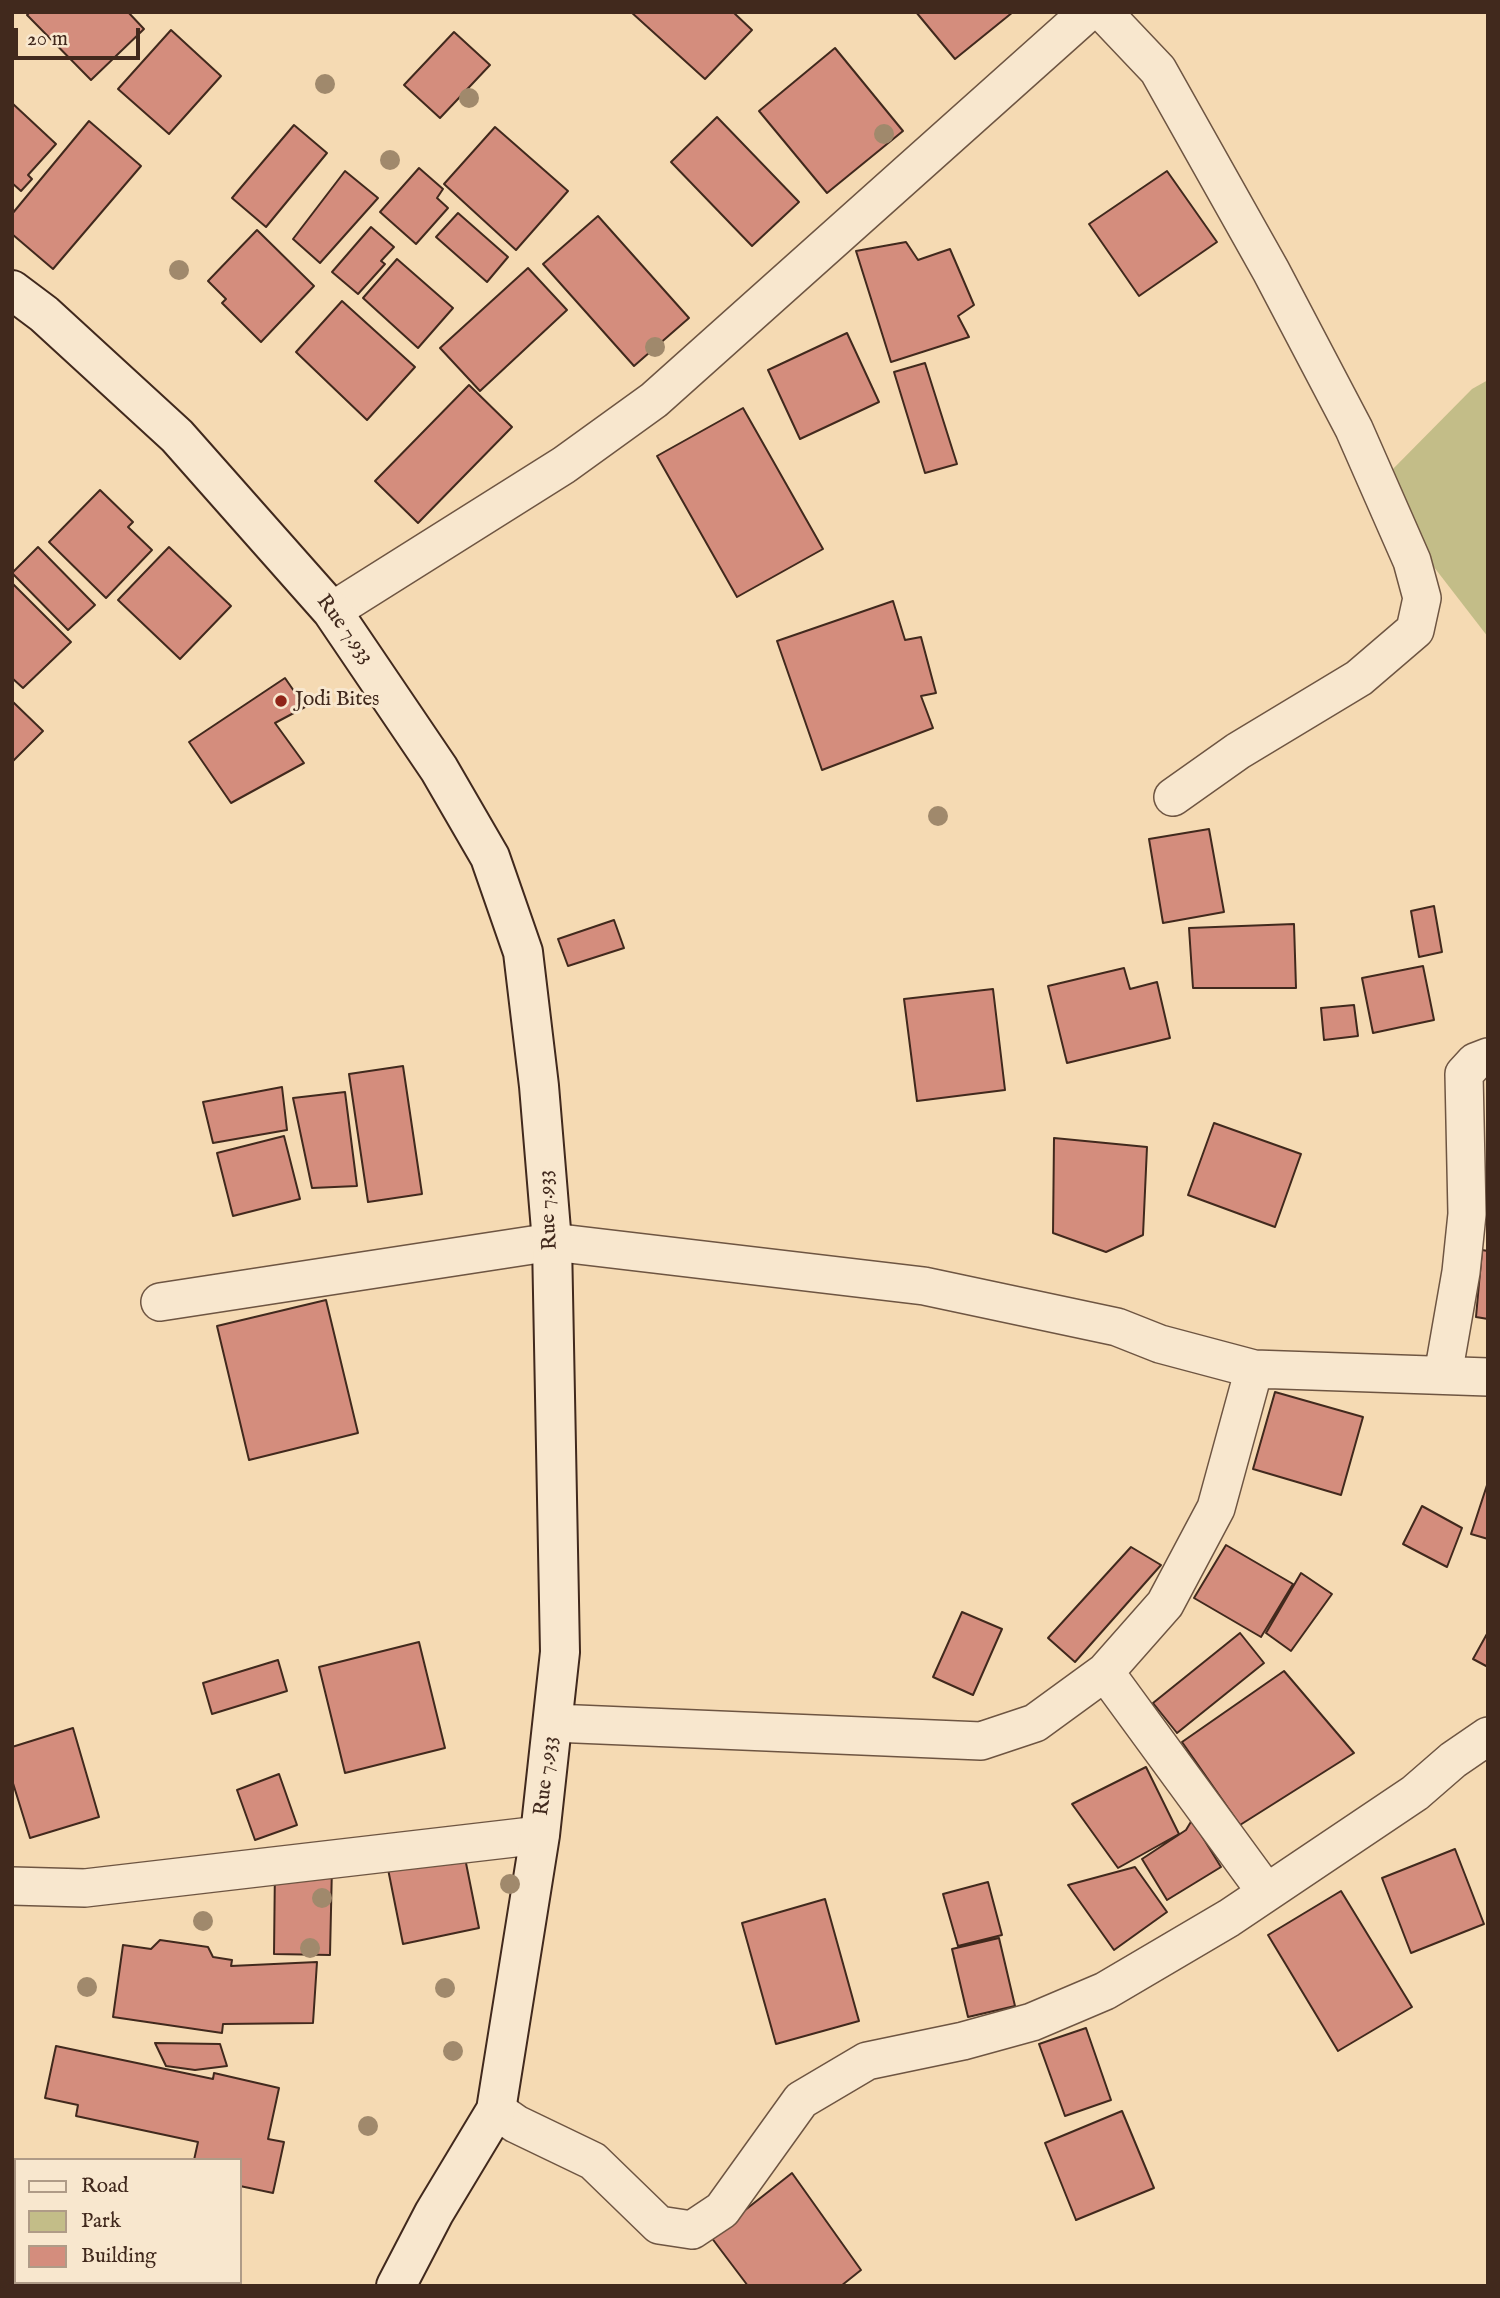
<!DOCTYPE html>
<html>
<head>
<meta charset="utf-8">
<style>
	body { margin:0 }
	#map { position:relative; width:1500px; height:2298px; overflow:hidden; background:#f5dab3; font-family:"IM FELL English",serif }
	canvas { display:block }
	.frame { position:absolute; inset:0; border:14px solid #41291d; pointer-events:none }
	.legend { position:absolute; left:14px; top:2158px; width:228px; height:126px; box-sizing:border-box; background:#f8e7ce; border:2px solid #af9b87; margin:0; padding:9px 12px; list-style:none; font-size:21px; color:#41291d }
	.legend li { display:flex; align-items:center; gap:14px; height:35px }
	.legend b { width:35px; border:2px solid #af9b87 }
	.scale { position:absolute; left:14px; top:28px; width:126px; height:32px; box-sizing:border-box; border:4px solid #41291d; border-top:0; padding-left:9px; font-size:21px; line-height:24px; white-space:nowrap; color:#41291d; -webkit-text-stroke:5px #f8e7ce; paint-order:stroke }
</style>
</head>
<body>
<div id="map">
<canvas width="1500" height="2298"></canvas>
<div class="frame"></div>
<ul class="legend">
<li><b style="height:9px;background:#f8e7ce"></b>Road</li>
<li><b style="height:19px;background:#c3bd88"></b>Park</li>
<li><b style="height:19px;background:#d48d7d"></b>Building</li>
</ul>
<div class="scale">20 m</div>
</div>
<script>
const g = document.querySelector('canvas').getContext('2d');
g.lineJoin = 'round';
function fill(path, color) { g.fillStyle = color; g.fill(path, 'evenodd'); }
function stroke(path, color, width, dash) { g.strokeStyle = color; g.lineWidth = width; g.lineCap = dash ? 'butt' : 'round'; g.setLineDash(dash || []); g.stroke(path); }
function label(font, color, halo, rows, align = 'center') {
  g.font = font + ' "IM FELL English",serif'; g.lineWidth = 6; g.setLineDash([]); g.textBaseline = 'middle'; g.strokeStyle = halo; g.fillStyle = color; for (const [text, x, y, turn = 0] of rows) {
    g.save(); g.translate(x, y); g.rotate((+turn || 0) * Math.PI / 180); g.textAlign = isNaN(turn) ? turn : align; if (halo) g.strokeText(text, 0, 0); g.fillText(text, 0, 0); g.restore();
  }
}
fill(new Path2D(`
	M1488,380v257l-68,-88 -34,-73 86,-87z`), '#c3bd88');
const building = new Path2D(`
	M30,12h98l16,17 -53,51 -64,-65z
	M631,12h102l19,18 -47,49z
	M916,12h97l-58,47z
	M171,30l50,46 -52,58 -51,-45z
	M454,32l36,33 -50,53 -36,-33z
	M835,48l68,83 -76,62 -68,-82z
	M12,103l44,41 -28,31 4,4 -11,12 -9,-8z
	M717,117l82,85 -47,44 -81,-84z
	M89,121l52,45 -88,103 -41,-35v-20z
	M294,125l33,28 -61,74 -34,-29z
	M495,127l73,64 -52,59 -72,-66z
	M419,168l24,21 -6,9 11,10 -32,36 -36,-32z
	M345,171l33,27 -58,65 -27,-24z
	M1167,171l50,71 -78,54 -50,-72z
	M458,213l50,44 -21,25 -51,-45z
	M598,216l91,102 -55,48 -91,-102z
	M371,227l23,20 -13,14 4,3 -27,30 -26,-22z
	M257,230l57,56 -53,56 -39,-39 4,-4 -18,-18z
	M906,242l12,18 32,-11 24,56 -16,11 11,21 -78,25 -35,-111z
	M397,259l56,49 -35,40 -55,-50z
	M528,268l39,42 -87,81 -40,-43z
	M342,301l73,66 -48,53 -71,-68z
	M847,333l32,69 -79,37 -32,-69z
	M925,363l32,101 -32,9 -31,-101z
	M469,385l43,42 -94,96 -43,-42z
	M743,408l80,141 -86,48 -80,-141z
	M100,490l33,32 -5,5 24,23 -46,48 -57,-56z
	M38,547l57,58 -27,25 -56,-57z
	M169,547l62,59 -51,53 -62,-59z
	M12,583l59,59 -48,46 -11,-10z
	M893,601l12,39 16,-3 15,56 -15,3 12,32 -111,42 -45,-129z
	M285,678l20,29 -30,16 29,40 -73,40 -42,-61z
	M12,701l31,30 -31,31z
	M1209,829l15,83 -61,11 -14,-84z
	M1434,906l8,46 -23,5 -8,-46z
	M614,920l10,28 -56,18 -10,-27z
	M1294,924l2,64h-103l-4,-60z
	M1423,966l11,54 -61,13 -11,-55z
	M1124,968l6,21 27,-7 13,56 -103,25 -19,-77z
	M993,989l12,101 -88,11 -13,-102z
	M1354,1005l4,31 -34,4 -3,-32z
	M403,1066l19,128 -54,8 -19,-128z
	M282,1087l5,43 -74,13 -10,-41z
	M345,1092l12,94 -45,2 -19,-90z
	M1214,1123l87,31 -26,73 -87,-32z
	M284,1136l16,63 -67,17 -16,-63z
	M1054,1138l93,9 -4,88 -37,17 -53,-19z
	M1482,1250l6,1v68l-12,-2z
	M326,1300l32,133 -109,27 -32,-134z
	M1275,1392l88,25 -22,78 -88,-26z
	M1488,1482v57l-17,-5z
	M1422,1506l40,22 -15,39 -44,-23z
	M1226,1545l67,39 -32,53 -67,-39z
	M1131,1547l30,18 -86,97 -27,-24z
	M1301,1573l31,21 -41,57 -25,-18z
	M962,1612l40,17 -29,66 -40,-18z
	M1488,1632v35l-15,-8z
	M1240,1633l24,30 -87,70 -24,-30z
	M419,1642l26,106 -100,25 -26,-106z
	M278,1660l9,31 -75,23 -9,-31z
	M1284,1671l70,82 -114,72 -58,-83z
	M73,1728l26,89 -69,21 -18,-58v-33z
	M1146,1767l33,67 -61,34 -46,-64z
	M279,1774l18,51 -42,15 -18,-50z
	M1192,1820l29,47 -54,33 -25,-41 44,-29z
	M462,1843l17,85 -76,16 -17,-85z
	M1455,1849l29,75 -73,29 -29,-75z
	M275,1864l57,2 -2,89 -56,-1z
	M1135,1867l32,45 -53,38 -46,-65z
	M988,1882l14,53 -44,11 -15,-52z
	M1341,1891l71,116 -74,44 -70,-116z
	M825,1899l34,122 -83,23 -34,-121z
	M999,1938l16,68 -47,11 -16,-68z
	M160,1940l48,7 5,10 19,3 -1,6 86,-4 -4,61 -90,1 -1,9 -109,-16 10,-72 28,4z
	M1086,2028l25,72 -46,16 -26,-72z
	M155,2043l65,1 7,22 -32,4 -29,-4z
	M56,2046l157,33 1,-6 65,15 -11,51 16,3 -11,51 -33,-7v-26h-46l4,-18 -122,-26 2,-11 -33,-7z
	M1122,2111l32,77 -78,32 -31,-77z
	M792,2173l69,97 -20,16h-93l-37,-49z
	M16,2279v3h83l-1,4h-85z`);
fill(building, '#d48d7d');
stroke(building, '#41291d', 2);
const street = new Path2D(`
	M1103,12l55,58 113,201 83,158 58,132 10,37 -7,32 -56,48 -121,73 -65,46
	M332,611l232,-146 90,-65 434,-388
	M160,1302l392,-60 372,44 193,41 43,17 94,25 234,8
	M1443,1375l18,-103 6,-58 -3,-140 11,-12 13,-5
	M1105,1672l161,220
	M553,1723l428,18 54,-18 70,-51 60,-68 51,-96 38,-139
	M12,1886l73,2 455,-53
	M496,2110l20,14 77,37 66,64 33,5 30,-20 79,-110 66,-39 96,-20 69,-19 73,-31 124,-73 186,-125 38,-33 35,-24`);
const secondary = new Path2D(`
	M12,290l32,24 133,122 155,175 107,158 51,88 33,95 16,134 13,156 8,410 -20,183 -44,275 -62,103 -38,73`);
stroke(street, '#6e5542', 40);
stroke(secondary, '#41291d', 42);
stroke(street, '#f8e7ce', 37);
stroke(secondary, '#f8e7ce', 38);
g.fillStyle = '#a0896c';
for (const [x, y] of [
	[325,84],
	[469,98],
	[884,134],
	[390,160],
	[179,270],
	[655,347],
	[938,816],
	[510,1884],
	[322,1898],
	[203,1921],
	[310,1948],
	[87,1987],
	[445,1988],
	[453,2051],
	[368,2126]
]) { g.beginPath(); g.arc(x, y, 10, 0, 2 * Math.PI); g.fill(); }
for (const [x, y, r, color] of [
	[281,701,7,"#8f2418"]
]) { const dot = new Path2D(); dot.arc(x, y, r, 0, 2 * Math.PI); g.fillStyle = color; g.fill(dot); stroke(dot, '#f8e7ce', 2.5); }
label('21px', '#41291d', '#f8e7ce', [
	["Rue 7.933",344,630,53],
	["Rue 7.933",549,1210,-94],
	["Rue 7.933",547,1776,-84]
]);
label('21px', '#41291d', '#f8e7ce', [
	["Jodi Bites",295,701]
], 'left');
</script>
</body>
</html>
